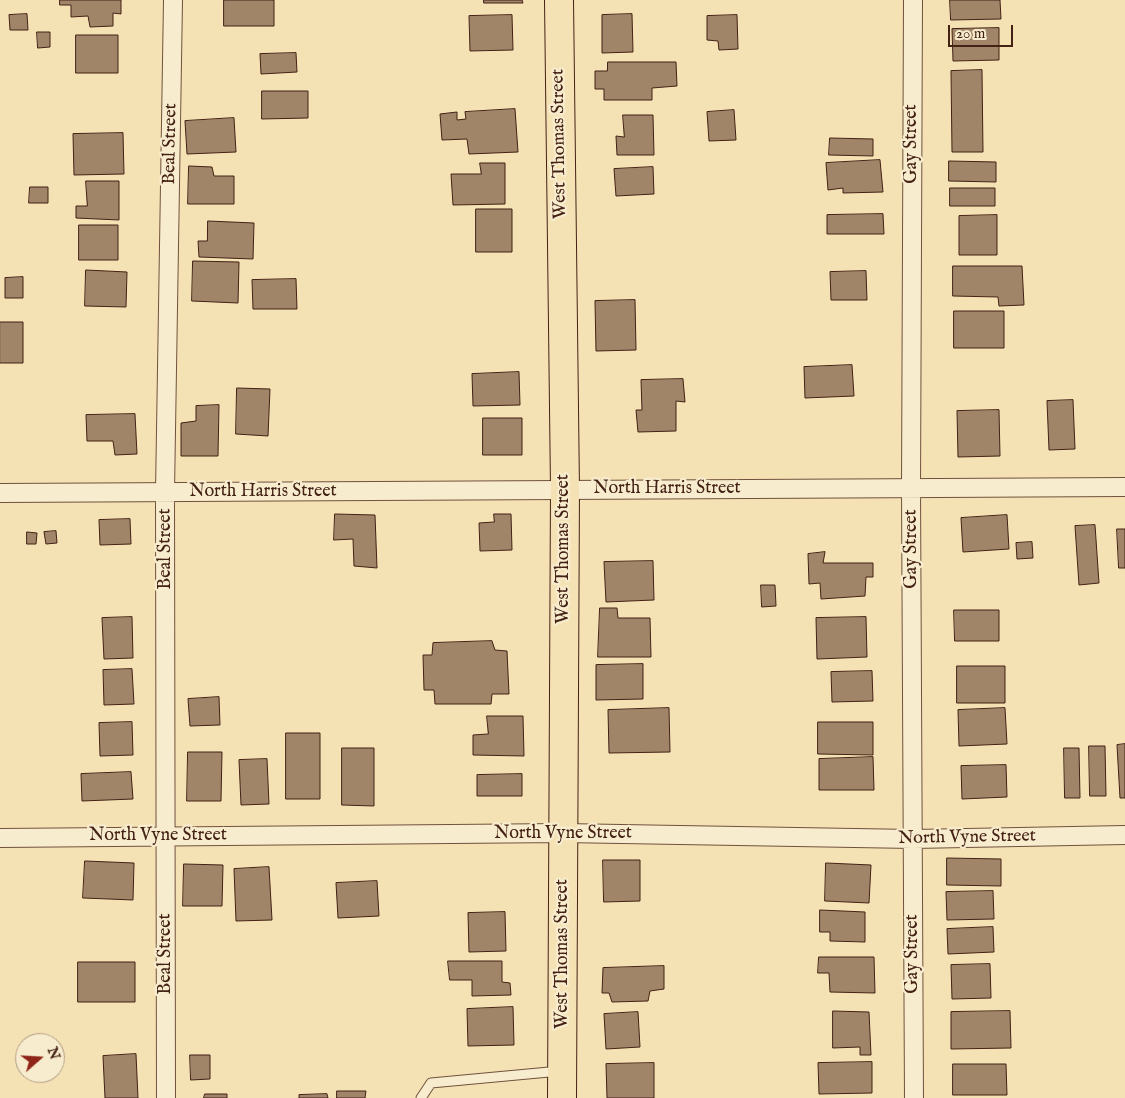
<!DOCTYPE html>
<html>
<head>
<meta charset="utf-8">
<style>
	body { margin:0 }
	#map { position:relative; width:1125px; height:1098px; overflow:hidden; background:#f5e2b4; font-family:"IM FELL English",serif }
	canvas { display:block }
	.north { position:absolute; left:15px; top:1033px; width:50px; height:50px; box-sizing:border-box; background:#f8ecce; border:1px solid #b09b84; border-radius:50%; rotate:71deg; font-size:14px; font-weight:700; line-height:20px; text-align:center; color:#432115 }
	.north::after { content:''; display:block; margin:auto; width:18px; height:22px; background:#8f2418; clip-path:polygon(50% 0,100% 100%,50% 72%,0 100%) }
	.scale { position:absolute; left:948px; top:25px; width:65px; height:22px; box-sizing:border-box; border:2px solid #432115; border-top:0; padding-left:6px; font-size:15px; line-height:18px; white-space:nowrap; color:#432115; -webkit-text-stroke:4px #f8ecce; paint-order:stroke }
</style>
</head>
<body>
<div id="map">
<canvas width="1125" height="1098"></canvas>
<div class="north">N</div>
<div class="scale">20 m</div>
</div>
<script>
const g = document.querySelector('canvas').getContext('2d');
g.lineJoin = 'round';
function fill(path, color) { g.fillStyle = color; g.fill(path, 'evenodd'); }
function stroke(path, color, width, dash) { g.strokeStyle = color; g.lineWidth = width; g.lineCap = dash ? 'butt' : 'round'; g.setLineDash(dash || []); g.stroke(path); }
function label(font, color, halo, rows, align = 'center') {
  g.font = font + ' "IM FELL English",serif'; g.lineWidth = 4.5; g.setLineDash([]); g.textBaseline = 'middle'; g.strokeStyle = halo; g.fillStyle = color; for (const [text, x, y, turn = 0] of rows) {
    g.save(); g.translate(x, y); g.rotate((+turn || 0) * Math.PI / 180); g.textAlign = isNaN(turn) ? turn : align; if (halo) g.strokeText(text, 0, 0); g.fillText(text, 0, 0); g.restore();
  }
}
const building = new Path2D(`
	M60,0h61v14l-8,-1v13l-23,1 -2,-11 -17,1v-12h-11z
	M224,0h50v26h-50z
	M484,0h38l1,3h-39z
	M950,0h50l1,19 -50,1z
	M27,14l1,16h-18l-1,-15z
	M632,14l1,38 -31,1v-38z
	M512,15l1,35 -43,1 -1,-35z
	M737,15l1,34 -19,1 -1,-9 -11,-1v-24z
	M999,28v32l-46,1 -1,-32z
	M37,32h13v15l-12,1z
	M76,35h42v38h-42z
	M296,53l1,19 -36,2 -1,-20z
	M608,62h68l1,24 -25,2v12h-48v-11h-9v-18h12z
	M982,70l1,82h-31l-1,-81z
	M262,91h46v27l-46,1z
	M515,109l3,43 -49,2 -2,-15 -25,1 -2,-26 17,-2v8l9,-1 -1,-7z
	M734,110l2,30 -27,1 -2,-29z
	M623,115h30l1,40h-37l-1,-19 8,1z
	M234,118l2,34 -49,2 -2,-33z
	M123,133l1,41 -50,1 -1,-41z
	M830,138l43,1v17l-44,-1z
	M880,160l3,32 -40,1v-5l-15,2 -2,-27z
	M949,161l47,1v20l-47,-1z
	M480,163h25v41l-52,1 -2,-31h30z
	M189,166l23,1 2,9h20v28h-46z
	M653,167l1,27 -38,2 -2,-27z
	M86,181h33v39l-43,-2v-12h11z
	M30,187h18v16h-19z
	M950,188h45v18h-45z
	M476,209h36v43h-36z
	M883,214l1,20h-57v-19z
	M997,215v40h-38v-39z
	M208,221l46,2 -1,36 -54,-2 -1,-16h9z
	M79,225h39v35h-39z
	M193,261l46,1 -1,41 -46,-2z
	M953,266h69l2,39 -25,1 -1,-9 -45,-1z
	M86,270l41,2 -1,35 -41,-1z
	M866,271l1,29h-36l-1,-28z
	M23,277v21h-18v-20z
	M296,279l1,30h-44l-1,-29z
	M635,300l1,50 -40,1 -1,-50z
	M954,311h50v37h-50z
	M0,322h23v41h-23z
	M852,365l2,31 -49,2 -1,-31z
	M519,372l1,33 -47,1 -1,-32z
	M683,379l2,23 -9,-1v30l-38,1 -2,-22h6l-1,-30z
	M237,388l33,1 -2,47 -32,-2z
	M1073,400l2,49 -26,1 -2,-49z
	M219,405l-1,51h-37v-33l15,-2v-15z
	M999,410l1,46 -42,1 -1,-46z
	M135,414l2,40 -22,1 -2,-14h-26l-1,-26z
	M483,418h39v37h-39z
	M335,514l40,1 2,53 -23,-2 -1,-27 -19,1z
	M494,514h17l1,36 -32,1 -1,-28 15,-1z
	M1007,515l2,34 -46,3 -2,-34z
	M130,519l1,25 -31,1 -1,-25z
	M1095,525l4,58 -20,2 -4,-59z
	M1117,529h8v39h-6z
	M56,531l1,12 -11,1 -2,-12z
	M27,532l10,1 -1,11h-9z
	M1032,542l1,16 -16,1 -1,-16z
	M825,552l-2,11h50v14h-7l-1,19 -44,3 -1,-16 -11,1 -1,-30z
	M653,561l1,39 -48,2 -2,-40z
	M761,585h14l1,21 -14,1z
	M600,608h17l1,10h32l1,39h-53z
	M954,610h45v31h-44z
	M132,617l1,41 -29,1 -2,-41z
	M866,617l1,40 -50,2 -1,-41z
	M492,641l3,9 12,1 2,43h-17l-1,10h-56l-1,-14h-10l-1,-35h9l1,-12z
	M643,664v35l-47,1v-35z
	M957,666h48v37h-48z
	M132,669l2,35 -30,1 -1,-35z
	M872,671l1,30 -41,1 -1,-30z
	M219,697l1,28 -30,1 -2,-27z
	M669,708l1,44 -61,1 -1,-43z
	M1005,708l2,36 -48,2 -1,-36z
	M487,716h36l1,40 -51,-1v-20l15,-1z
	M132,722l1,33 -33,1 -1,-33z
	M818,722h55v33l-55,-1z
	M286,733h34v66h-34z
	M1125,744v54h-5l-3,-53z
	M1089,746h16l1,50h-16z
	M342,748h32v58l-32,-1z
	M1064,748h15l1,50h-15z
	M188,752h34l-1,49h-34z
	M873,757l1,33h-55v-31z
	M267,759l2,45 -28,1 -2,-45z
	M1006,765l1,32 -45,2 -1,-33z
	M131,772l2,27 -51,2 -1,-27z
	M522,774v22h-45v-21z
	M947,858l54,1v27l-54,-1z
	M603,860h37v41l-36,1z
	M85,861l49,2 -1,37 -50,-2z
	M826,863l45,2 -2,38 -44,-2z
	M184,864l39,1 -1,41h-39z
	M269,867l3,53 -36,1 -2,-52z
	M377,881l2,35 -41,2 -2,-35z
	M993,891l1,28 -47,1 -1,-28z
	M820,910l45,2v30l-35,-1v-9h-10z
	M505,912l1,39 -37,1 -1,-39z
	M993,927l1,25 -46,2 -1,-25z
	M819,957h55l1,36 -45,-1 -1,-19h-11z
	M448,961h54v21l8,1 1,12 -39,1v-16h-22z
	M78,962h57v40h-57z
	M990,964l1,34 -39,1 -1,-34z
	M664,966v23l-14,2 -2,10 -36,1 -3,-9h-7l1,-25z
	M513,1007l1,38 -46,1 -1,-37z
	M833,1011l36,1 2,43h-11v-8l-27,1z
	M1010,1011l1,37 -60,1v-37z
	M638,1012l2,35 -34,2 -2,-35z
	M136,1054l2,44h-33l-2,-42z
	M190,1055h20v24l-19,1z
	M872,1062v31l-53,1 -1,-31z
	M654,1063v35h-47l-1,-34z
	M953,1064h53l1,31h-54z
	M337,1091h29l-1,7h-28z
	M205,1094h22v4h-23z
	M327,1094l1,4h-29v-3z`);
fill(building, '#a08568');
stroke(building, '#432115', 1);
const lane = new Path2D(`
	M421,1098l10,-15 129,-12`);
const street = new Path2D(`
	M913,0l-2,489 3,609
	M0,493l1125,-6
	M0,838l563,-5 350,6 212,-4
	M166,1098l-1,-606 8,-492`);
const primary = new Path2D(`
	M559,0l6,489 -3,609`);
stroke(lane, '#70513d', 11);
stroke(street, '#70513d', 20);
stroke(primary, '#432115', 30);
stroke(lane, '#f8ecce', 9);
stroke(street, '#f8ecce', 18);
stroke(primary, '#f5e2b4', 28);
label('18px', '#432115', '#f8ecce', [
	["Beal Street",171,144,-89],
	["West Thomas Street",560,144,-91],
	["Gay Street",912,144,-90],
	["North Harris Street",667,489],
	["North Harris Street",263,492],
	["Beal Street",166,549,-90],
	["West Thomas Street",564,549,-90],
	["Gay Street",912,549,-90],
	["North Vyne Street",563,834],
	["North Vyne Street",158,836],
	["North Vyne Street",967,838,-1],
	["Beal Street",166,954,-90],
	["West Thomas Street",563,954,-90],
	["Gay Street",913,954,-90]
]);
</script>
</body>
</html>
